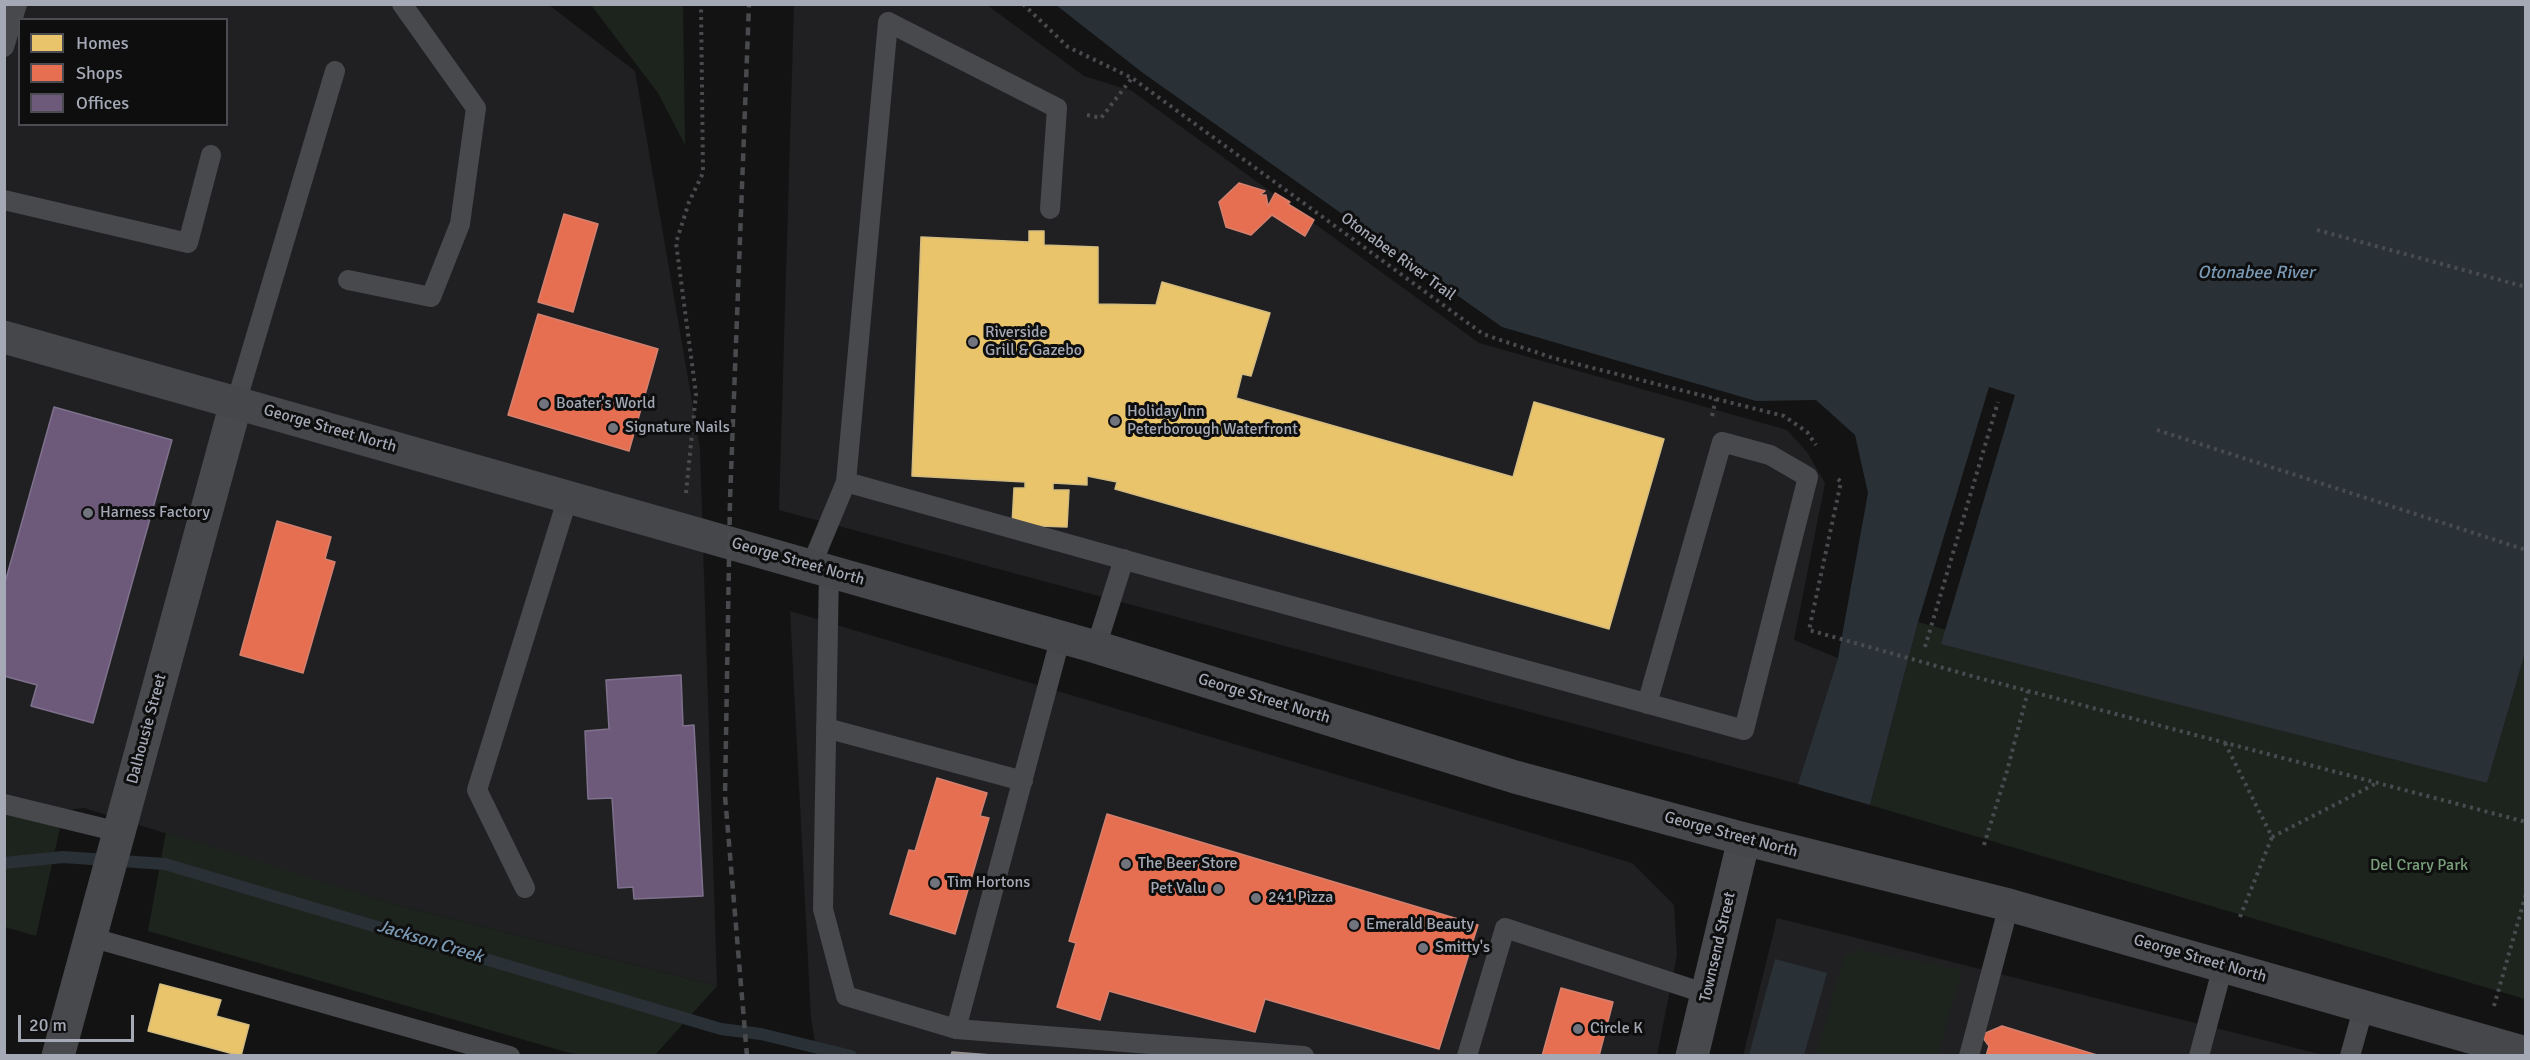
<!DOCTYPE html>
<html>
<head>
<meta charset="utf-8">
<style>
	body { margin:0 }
	#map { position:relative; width:2530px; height:1060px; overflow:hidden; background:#131314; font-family:Signika,sans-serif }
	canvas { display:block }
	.frame { position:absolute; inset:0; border:6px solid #a4a9b5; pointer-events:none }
	.legend { position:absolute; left:18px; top:18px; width:210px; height:108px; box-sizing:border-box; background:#0e0e0f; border:2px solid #4a4c51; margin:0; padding:8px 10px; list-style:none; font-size:18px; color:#a4a9b5 }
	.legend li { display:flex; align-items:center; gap:12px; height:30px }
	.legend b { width:30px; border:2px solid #4a4c51 }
	.scale { position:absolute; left:18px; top:1015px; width:116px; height:27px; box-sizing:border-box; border:3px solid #a4a9b5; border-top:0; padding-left:8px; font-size:18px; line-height:21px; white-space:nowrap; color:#a4a9b5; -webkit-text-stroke:4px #0e0e0f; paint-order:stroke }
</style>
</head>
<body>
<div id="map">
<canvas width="2530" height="1060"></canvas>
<div class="frame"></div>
<ul class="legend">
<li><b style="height:16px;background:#e9c46a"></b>Homes</li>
<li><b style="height:16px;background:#e76f51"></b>Shops</li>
<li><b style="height:16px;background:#6d597a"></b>Offices</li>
</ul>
<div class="scale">20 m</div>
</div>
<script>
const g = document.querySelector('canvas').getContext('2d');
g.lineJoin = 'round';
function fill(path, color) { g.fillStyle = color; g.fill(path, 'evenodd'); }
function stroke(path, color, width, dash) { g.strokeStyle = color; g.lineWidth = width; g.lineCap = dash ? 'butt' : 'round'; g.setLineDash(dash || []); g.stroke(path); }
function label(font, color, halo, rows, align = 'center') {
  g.font = font + ' Signika,sans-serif'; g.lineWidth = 6; g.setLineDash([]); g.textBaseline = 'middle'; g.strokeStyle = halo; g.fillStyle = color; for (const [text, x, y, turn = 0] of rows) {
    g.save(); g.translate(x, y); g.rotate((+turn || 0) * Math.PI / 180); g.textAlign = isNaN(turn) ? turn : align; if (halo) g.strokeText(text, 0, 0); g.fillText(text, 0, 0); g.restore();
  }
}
fill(new Path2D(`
	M4,5h545l86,66 65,377 17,538 -323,-82 -310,-96 -79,10zM20,20h206v104h-206z
	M794,5h193l97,71 48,15 347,252 308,87 20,22 18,31 -31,157 44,18 -40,126 -1019,-274z
	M790,611l842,252 42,42 3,50 -20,100h-840l-6,-37z
	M1777,918l546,137 -580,1z`), '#202022');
fill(new Path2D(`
	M591,5h92l2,140 -27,-52z
	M1918,622l569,161 38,-130v346l-655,-194z
	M64,810l-28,126 -31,-9 -1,-109z
	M166,832l228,72 323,82 -62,69 -70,1 -19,-4 -418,-121z
	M1856,949l106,21 -24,85h-122l29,-102 8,2z`), '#1d241e');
fill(new Path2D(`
	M1056,5h1469v648l-38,130 -546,-139 74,-249 -26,-8 -71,235 -48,183 -72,-21 40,-126 30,-165 -13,-58 -39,-35 -60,1 -254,-74 -359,-254z
	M1775,959l52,14 -23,82h-55z`), '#293137');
const homes = new Path2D(`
	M1029,231h15v14l54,2v57l58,1 6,-23 108,31 -19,63 -9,-2 -6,24 277,79 21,-75 130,37 -55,190 -494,-140 2,-7 -30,-6v9l-34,-2v7h16l-2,37 -55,-2 2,-37h11v-6l-113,-6 9,-239 108,5z
	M160,984l61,16 -5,16 33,9 -8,31 -93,-25z`);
fill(homes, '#e9c46a');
stroke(homes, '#d4bc80', 1.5);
const shops = new Path2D(`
	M1239,183l26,8 -5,4h6l2,11 7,-13 15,9 -2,2 26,16 -9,16 -33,-21 -21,20 -25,-8 -7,-25z
	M564,214l34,10 -25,88 -35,-10z
	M538,314l120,35 -29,102 -121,-36z
	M277,521l54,16 -6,22 10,3 -32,111 -63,-18z
	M937,778l50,15 -7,23 9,2 -34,116 -65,-20 19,-64 6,1z
	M1107,814l371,111 -39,124 -174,-50 -10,33 -146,-41 -9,29 -43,-13 19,-64 -7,-2z
	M1561,988l52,14 -14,54h-57z
	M2002,1026l98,30h-114l3,-10 -8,-11z`);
fill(shops, '#e76f51');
stroke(shops, '#d3806f', 1.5);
const offices = new Path2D(`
	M54,407l118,33 -79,283 -62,-17 6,-21 -33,-9v-90z
	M681,675l2,51 11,-1 9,171 -69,3 -1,-12 -15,1 -6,-90 -24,1 -3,-68 24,-2 -3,-49z`);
fill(offices, '#6d597a');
stroke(offices, '#7e718c', 1.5);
const industry = new Path2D(`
	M952,1052l53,4h-54z`);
fill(industry, '#8a817c');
stroke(industry, '#928d8d', 1.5);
stroke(new Path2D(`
	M4,863l59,-6 102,7 556,165 40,5 90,22`), '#293137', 12);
stroke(new Path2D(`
	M1023,4l45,43 64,31 351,256 70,24 231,58 23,16 9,13
	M1087,115l14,3 31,-40
	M2317,230l209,57
	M1712,416l4,-17
	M2157,430l369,120
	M1838,479l3,3 -32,148 170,48 547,144
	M686,493l10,-99 -20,-151 13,-41 14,-29 -2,-169
	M1925,647l73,-245
	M2225,743l47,94 105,-54
	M1984,845l23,-74 21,-80
	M2240,917l32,-80
	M2494,1006l32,-112`), '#494b4f', 4, [3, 4.5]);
stroke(new Path2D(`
	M4,47l13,-43
	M4,200l184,43 23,-88
	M348,280l83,17 29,-73 16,-116 -74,-104
	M236,403l99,-332
	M846,482c299,84 598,167 898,248l64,-253 -38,-22 -48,-13 -75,262
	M811,566l35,-84 42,-460 169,86 -7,101
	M829,571l-6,338 23,87 110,33 348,27
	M1096,647l28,-88
	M826,728l197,53
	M4,804l115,28
	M525,888l-48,-98 91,-293
	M90,937l420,119
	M956,1029l105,-393
	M1467,1056l38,-128 202,66
	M1969,1056l40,-151
	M2199,1056l24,-90
	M2350,1056l14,-50`), '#48494d', 20);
stroke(new Path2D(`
	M58,1056l178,-653
	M1692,1056l52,-217`), '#48494d', 33);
stroke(new Path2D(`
	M4,337l1092,310 419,130 229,62 265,66 517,148`), '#46474b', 33);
stroke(new Path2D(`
	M747,1056l-22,-260 5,-296 19,-496`), '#484a4d', 4.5, [8, 6]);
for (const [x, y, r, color] of [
	[973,342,6,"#71747d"],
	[544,404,6,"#71747d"],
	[1115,421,6,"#71747d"],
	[613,428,6,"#71747d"],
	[88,513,6,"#71747d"],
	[1126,864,6,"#71747d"],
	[935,883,6,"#71747d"],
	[1218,889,6,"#71747d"],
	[1256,898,6,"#71747d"],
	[1354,925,6,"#71747d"],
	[1423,948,6,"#71747d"],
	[1578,1029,6,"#71747d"]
]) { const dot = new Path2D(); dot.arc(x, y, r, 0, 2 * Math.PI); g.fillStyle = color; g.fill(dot); stroke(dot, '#0e0e0f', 2); }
label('16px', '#a4a9b5', '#0e0e0f', [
	["Otonabee River Trail",1398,257,36],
	["George Street North",330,429,16],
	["George Street North",798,562,16],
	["George Street North",1264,699,17],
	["Dalhousie Street",147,729,-75],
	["George Street North",1731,835,15],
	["Townsend Street",1718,947,-77],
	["George Street North",2200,959,16]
]);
label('16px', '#a4a9b5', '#0e0e0f', [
	["Riverside",985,333],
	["Grill & Gazebo",985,351],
	["Boater's World",556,404],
	["Holiday Inn",1127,412],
	["Peterborough Waterfront",1127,430],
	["Signature Nails",625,428],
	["Harness Factory",100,513],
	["The Beer Store",1138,864],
	["Tim Hortons",947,883],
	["Pet Valu",1206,889,"right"],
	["241 Pizza",1268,898],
	["Emerald Beauty",1366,925],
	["Smitty's",1435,948],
	["Circle K",1590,1029]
], 'left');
label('16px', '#7aa17c', '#0e0e0f', [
	["Del Crary Park",2419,866]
]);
label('italic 18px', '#7a98b2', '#0e0e0f', [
	["Otonabee River",2256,273],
	["Jackson Creek",430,942,17]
]);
</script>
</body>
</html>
